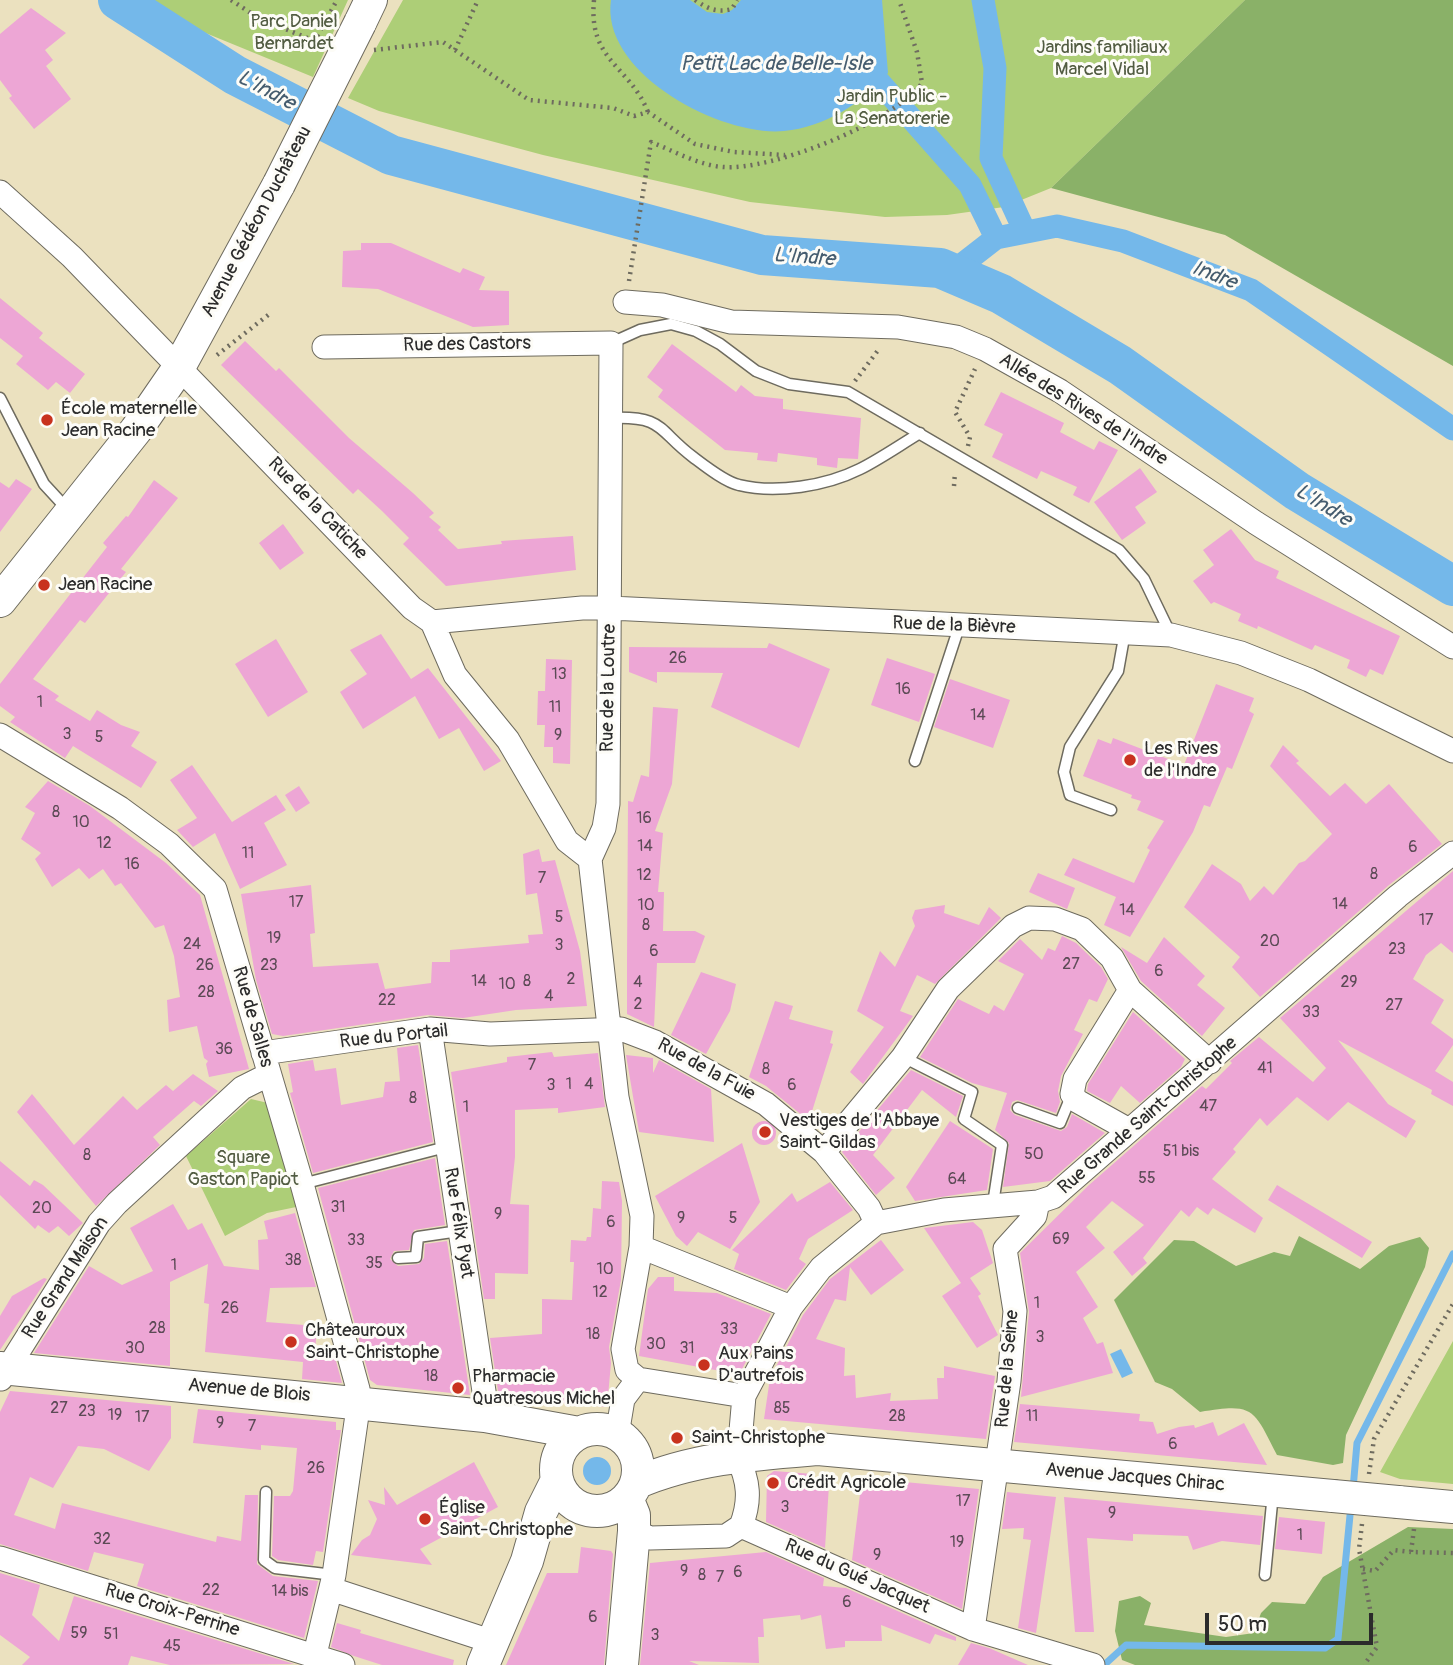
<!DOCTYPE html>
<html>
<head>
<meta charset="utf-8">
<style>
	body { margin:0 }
	#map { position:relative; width:1453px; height:1665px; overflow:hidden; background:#ebe1bf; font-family:Pangolin,sans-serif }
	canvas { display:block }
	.scale { position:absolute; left:1205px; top:1613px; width:168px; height:32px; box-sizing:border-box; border:4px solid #2b2b2b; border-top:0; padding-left:9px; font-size:21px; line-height:24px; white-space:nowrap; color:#2b2b2b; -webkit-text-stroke:5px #fdfcf7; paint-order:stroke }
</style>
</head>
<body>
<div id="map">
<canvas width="1453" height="1665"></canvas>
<div class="scale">50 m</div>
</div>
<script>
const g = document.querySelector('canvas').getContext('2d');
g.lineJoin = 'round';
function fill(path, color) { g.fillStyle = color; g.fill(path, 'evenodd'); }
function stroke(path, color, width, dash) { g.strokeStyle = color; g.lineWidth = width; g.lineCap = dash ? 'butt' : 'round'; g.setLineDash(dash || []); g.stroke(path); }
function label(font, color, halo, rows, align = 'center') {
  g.font = font + ' Pangolin,sans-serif'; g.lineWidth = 6; g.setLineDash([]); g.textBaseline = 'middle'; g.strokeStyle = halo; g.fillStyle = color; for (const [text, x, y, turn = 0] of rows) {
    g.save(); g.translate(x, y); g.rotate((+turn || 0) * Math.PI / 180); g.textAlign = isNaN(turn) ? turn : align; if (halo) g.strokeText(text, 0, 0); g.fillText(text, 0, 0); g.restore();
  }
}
fill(new Path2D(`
	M125,0h223l-35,77z
	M403,0h842l-194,188 -47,19 -57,8 -62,2 -135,-15 -207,-47 -164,-44 -31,-13z
	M251,1099l17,4 33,103 -34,7 -42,23 -39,-80z
	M1453,1341v143l-53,-5 -20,-7z`), '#adce77');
fill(new Path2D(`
	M1245,0h208v366l-228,-131 -174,-47z
	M1299,1236l61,33 29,-23 31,-9 9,11 -4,19 -79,168 -3,28 -10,2 -56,-10c-24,-47 -23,-52 -77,-43l-28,-23 -17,-7 -41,-82 60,-60 20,1 42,25 38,-14 16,4z
	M1408,1527l45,2v136h-318l-13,-5 -7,-29 4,-30 21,-5 11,7 -7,22 82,12 28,-4 7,-20 11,-11 33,2 18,-27z`), '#8ab168');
fill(new Path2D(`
	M611,0h79l17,12 16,2 9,-4 9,-10h141l6,73c-27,31 -63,54 -104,58 -63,6 -184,-58 -173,-131z
	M1121,1349l12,24 -11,5 -12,-24z
	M583 1471a14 14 0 1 1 28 0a14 14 0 1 1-28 0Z`), '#74b8ea');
stroke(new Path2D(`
	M1353,1489l4,-46 96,-189
	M1104,1665l22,-20 199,3 13,-9 13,-134`), '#74b8ea', 7);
stroke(new Path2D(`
	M983,0l12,68 -4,90 34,74
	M880,83l90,102 26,53
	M951,273l45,-35 61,-12 66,15 128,49 202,139`), '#74b8ea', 23);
stroke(new Path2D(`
	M118,0l117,75 156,80 371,100 178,13 61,26 119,71 177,126 156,95`), '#74b8ea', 40);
fill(new Path2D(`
	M31,8l35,25 -21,17 8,10 -7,6 25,33 -37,30 -25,-31 3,-2 -12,-16v-46z
	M361,243h30l69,30 3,-5 22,9 -6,13 30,1v34l-36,2 -95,-38 -36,-2 1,-36 18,-1z
	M0,298l43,35 -4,5 46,36 -15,19 -14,-11 -8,8 -32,-26 7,-8 -23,-18z
	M245,341l31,30 3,-3 70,70 64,55 21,20 -5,4 12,10 -3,3 20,19 44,-5 -1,-3 72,-5 3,34 -130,16 -43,-42 6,-6 -27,-27 -24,-22 -5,5 -132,-129z
	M672,344l64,48 5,-7 14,11 28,3v10l78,9 -3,41 -20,-1 -1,10 -20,-3v-7l-39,-5 -1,9 -20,-2 1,-7 -33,-3 -67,-53 5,-7 -16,-13z
	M1001,392l63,31 -4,9 34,18 5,-9 19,9 -29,53 -16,-8 4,-8 -36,-16 -4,8 -45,-22 11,-23 -19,-9z
	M1140,468l17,24 -22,15 11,16 -24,17 -28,-38z
	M16,479l16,10 -32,43v-50l9,6z
	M154,480l24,18 -57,71 5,3 -41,51 -5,-3 -47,59 26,17 -4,4 35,21 7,-11 24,15 19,7 -9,14 26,16 -16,26 -68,-42 -8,12 -55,-36 5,-5 -15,-11v-22l107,-137 -4,-4 23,-27 2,1z
	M283,524l21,29 -24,17 -21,-27z
	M1231,529l24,31 24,11 -3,7 124,58 -17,39 -13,-6 -4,8 -19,-9 3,-8 -35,-15 -3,5 -54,-24 -1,3 -19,-8 3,-7 -27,-12 -3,2 -18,-23 21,-16 -11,-15z
	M381,634l30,45 17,-11 73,93 -17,10 -25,-43 -20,11 -24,-43 -52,33 -23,-37 27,-18 -17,-24z
	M276,639l32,53 -40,25 -33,-53z
	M769,643l61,26 -31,79 -88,-41 12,-34 -66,-1v11l-28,-11v-25l138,1z
	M887,658l48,16 -16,48 -48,-17z
	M546,659l26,1 -2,104 -17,-1v-16h-9l1,-22h-8l1,-34h7z
	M950,679l60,21 -17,48 -59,-21z
	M1216,684l38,14 -5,13 5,3 -22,55 -5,-2 -17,40 -6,-2 -11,27 -63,105 -26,-12 12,-28 -52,-22 9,-17 61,25 16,-33 -3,-2 17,-27 -27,-11 4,-9 -10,-3 1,-3 -49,-19 15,-37 13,5 2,-6 71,27z
	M653,707l25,2 -6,75 -17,47 8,2 -5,59h6l-1,39h32l10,5 -10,27h-38l-3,64 -27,-13v-53l1,-160 5,1 8,-27 8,2z
	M1283,745l16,16 -3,2 34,33 15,-13 21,21 23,-20 53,60 -53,41 -129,112 -28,-30 8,-10 -56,-50 28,-43 29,20 9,17 14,-15 9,9 26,-32 6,-2 27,-27 -62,-68z
	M192,765l40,57 44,-27 10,15 -22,13 23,42 -47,24 -25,-56 -22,14 -16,-17 20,-12 -27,-38z
	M48,781l42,25 76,57 34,32 49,174 -40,8 -3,-13 2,-3 -4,-3 -7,-32 -28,6 -2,-32 13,-3 -6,-41 -10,-31 -9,3 -34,-45 -6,3 -12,-17 -14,10 -10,-11 -27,19 -17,-28 6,-6 -20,-14 14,-26 -10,-6z
	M299,786l11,17 -14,9 -11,-17z
	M539,849l3,13 13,-2 25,91 7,55 -71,4 -53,8 -35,-3 -145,21 -11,-2 -16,-54 -15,-86 70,-9 4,48 -5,1 3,33 65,-4 7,26 46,-6 1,-21h18v-12l79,-7 -1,-8 15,-1 -6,-41 -11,2 -3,-41z
	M1453,871v82l-12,-10 -15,12 -13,24 31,21 -13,23 22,16v6l-18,26 18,11v24l-22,-12 1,-4 -94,-50 50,64 28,17 -10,17 -58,-36 -20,19 -31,-24 -30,29 -7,-8 -27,31 3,3 -24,27 51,39 -8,15 -42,-25 -5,7 -11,-8 -8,10 -8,-7 -38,48 4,5 -15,13 -19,-24 31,-27 -32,-24 -26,26 19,21 -29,24 22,35 -15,11 14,26 6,-2 10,31 -92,24 8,-85 -9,-59 69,-68 113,-99 4,3 26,-26 -2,-2 29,-24 54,45 13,-14 -46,-50z
	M1038,873l37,15 -8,21 -38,-17z
	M945,905l-1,8 35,12 10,-18 12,11 -66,66 -18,-9 -17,36 13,5 -50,68 -13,-12 34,-45 -27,-16 23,-60 15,16 20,-41 -3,-8 3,-8z
	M1062,936l14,7 25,24 7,12 -11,23 -8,-3 -15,31 9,4 -22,42 -3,15 2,11 -4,11 -39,-13 -5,2 -2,8 5,5 46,16 6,-4 5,-13 33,19 -55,48 -47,6 6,-44 -14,-13 12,-37 -35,-10 -52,-26 38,-58 31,15 5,-9 10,6 20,-37 -26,-13 22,-22 22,21 6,-12 7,3z
	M1164,937l41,39 -8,9 28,23 -23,28 -61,-55 -20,-34 26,16z
	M701,972l35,12 -6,27 -24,43 -35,-19z
	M775,1001l18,5 -4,13 44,12 -3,12 3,1 -24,77 -43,-35 -17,-9z
	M1133,1012l52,47 -4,8 -41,36 -19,-17 -11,17 -23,-12 1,-7z
	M418,1045l15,97 -120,31 -23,-80 3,-1 -5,-28 25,-4 2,11 21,-3 5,37 42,-8 2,-15 15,-1 -3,-33z
	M552,1052l2,5 44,-4 7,54 -47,6v-5l-43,2v47l-5,47 19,1 -1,69 -33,-1v26h-11l-33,-227 56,-10v-5z
	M626,1055l27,3v15l6,-13 52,29 3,53 -75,-10z
	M911,1070l52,26 -7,21 -34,-27 -49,65 22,23 -19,17 -34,-43z
	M193,1074l25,17 -17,15 -7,-5 -41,36 7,8 -64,61 -79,-94 15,-18 42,51 49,-49 14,14 29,-25 7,6z
	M950,1121l43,28 -6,41 -72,11 -9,-14z
	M752 1133a12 12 0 1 1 24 0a12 12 0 1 1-24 0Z
	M742,1143l18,59 -30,47 -32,-17 -11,14 -11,-10 -21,-40z
	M435,1158l10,67 -31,5 -5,20 -15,1 -4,8 8,7 21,-2 5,-6 1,-14 22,-3 23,154 -93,-10 -7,-5 -52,-192z
	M0,1161l30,25 4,-6 9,5 40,38 -14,13 -11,-10 -9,7 -11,-8 -3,4 -35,-34z
	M602,1181l17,1 3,19 -1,79 -12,67 2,16 -4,44 -108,-10 -9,-59 52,-4v-35l30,1 2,-38h-4l1,-22 15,1 1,-4h4l2,-29 8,1z
	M830,1182l23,28 -45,29 -9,20 7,5 -20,26 -52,-21 5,-15 -7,-4 60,-57 5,9z
	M1277,1185l95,57 -10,16 -94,-58z
	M173,1204l15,26 14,-7 22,43 35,4 -1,-30 10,-1 -4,-18 31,-8 21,74 -46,1 -4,34 51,4 -2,26 19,2 8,29 -40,-4 1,-17 -98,-10 4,-48 -5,-1 4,-39 -38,18v84l-136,-13 55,-87 33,19 31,-14 -23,-43z
	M973,1222l9,8 11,33 -23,15 11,16 -3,2 20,39 -21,13 -35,-52 19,-13 -37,-55z
	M881,1240l23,30 -33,25 -21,-28 -4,34 -11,-2 -19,40 29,9 -1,28 11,-1 1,23 35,-5 -1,8 48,-2 -1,-21h7v-12l51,10 -9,63 -222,-20 6,-41 33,-63 27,-36z
	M658,1277h16v14l43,2 54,21 -30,57 -4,3 -98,-18 9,-67z
	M44,1278l3,1 -47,71v-34l12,-20z
	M10,1391l161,15v32l-22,33 -45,-22 -26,-3 -25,42 -23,-11 -16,38 41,14 7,-26 154,39 1,-6 24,5 4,-46h13l-1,69 16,12 45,5 -14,57 -167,-52 7,-22 -50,-12 -6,19 -88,-27v-132z
	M1020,1404l120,10 -1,7 14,1 4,12 22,-7 15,-2 1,3 18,-6 5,14 26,-13 23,42 -253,-23z
	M198,1409l138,13v8h5l-18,122 -7,-1 -3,14 -35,-5 -6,-4 2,-60h16l3,-5 4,-43 -36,-3v5l-68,-7z
	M474,1462l24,45 -78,42 12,16 -81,-10 11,-15 8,-5 7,-16 -9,-19 17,5 -1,-18 13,18z
	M774,1471l39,3v9l16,2 -4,63 -59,-26 1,-46z
	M862,1478l117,11 -17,120 -110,-49z
	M1007,1492l49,5 -20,136 -18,-5 13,-88 -8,-1 1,-11 -22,1z
	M1064,1497l199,19 -3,29 -38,-4 -29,9 -5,-14 -55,-2v7l-46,-3 7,94h-19z
	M1279,1517l46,5 -3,32 -47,-5z
	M581,1547l30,4 2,3 -9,111h-98l41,-92h31z
	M766,1552l58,26 -1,8 23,2 110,49v4l-21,-7 -5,10 -49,-19 1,16h-37v6l-19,2 -5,-34 -20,5 -1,-5 -37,4 1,18h-6l1,26 -70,-2 10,4h-59l10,-102z
	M0,1573l40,12 -8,30 27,26 15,-45 220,68 -124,1 -39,-9 -3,9h-106l8,-8 -30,-22z
	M337,1623l24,7 -1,3 94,27 -1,5h-71l-28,-9 -23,-9z
	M971,1643l18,5 39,17h-70z`), '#eda6d5');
const lane = new Path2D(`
	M611,343l29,-13 31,-6 25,7 24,13 36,27 33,13 59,8 271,158 25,29 27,56
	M0,398l44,86 24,26
	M611,418c54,-2 46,12 82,39 12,9 32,25 46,28 37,9 87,1 121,-16 20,-10 40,-24 60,-36
	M915,761l44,-134
	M1111,810l-41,-15 -6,-23 6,-25 48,-76 7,-39
	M903,1057l69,35 -8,27 38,26 -9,59
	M1018,1108l42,15 12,-29
	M302,1184l144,-37
	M398,1258l18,-1 2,-20 41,-6
	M266,1492l-2,68 11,8 59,7
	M1265,1575l8,-82`);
const street = new Path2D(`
	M0,192l72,65 340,351 20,14 23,53 53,65 59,101 23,18
	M625,302l37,3 69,17 167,5 58,10 29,12 75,42 196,132 197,124
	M324,347l287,-4 -3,461 -4,24 -14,31 27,238 25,119 -1,31 -18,102 4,21 11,9
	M432,622l150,-14h28l561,27 70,18 68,27 144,71
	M0,735l120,73 49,36 46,45 87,295 56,205 1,12 -25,174 -19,79
	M430,1029l55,369v18
	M263,1053l167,-24 60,5 131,-5 34,13 111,62 58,48 45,56 7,15
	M1129,1130l-52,-29 -5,-7 3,-15 55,-89
	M824,1152l79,-95 45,-68 65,-63 16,-8 26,1 27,10 30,29 18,32 80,72
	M641,1247l150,60
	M1,1379l98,-156 18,-20 125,-115 26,-13
	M638,1379l106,17
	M617,1435l6,-36 15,-20
	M740,1442l4,-46 47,-89 30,-39 55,-45 68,-13 94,-8 15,-5 345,-301 55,-43
	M741,1526l232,103 120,36
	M634,1531l16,7 76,-2 15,-10c10,-26 8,-45 -4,-70
	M0,1558l343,107
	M331,1589l162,53
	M973,1629l36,-248 6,-70 -10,-62 30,-33 3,-14`);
const secondary = new Path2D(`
	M360,23l11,-23
	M0,601l136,-171 42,-61 101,-185
	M0,1368l485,48 94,17
	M556 1470a41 41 0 1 1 82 0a41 41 0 1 1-82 0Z
	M636,1483c57,-25 120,-29 182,-34l515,47
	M1398,1502l55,5
	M483,1665l44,-104 14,-49 16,-32
	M622,1665l12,-134v-16l-7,-17`);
stroke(lane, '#6e6b5f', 13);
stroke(street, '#6e6b5f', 25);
stroke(secondary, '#6e6b5f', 34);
stroke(new Path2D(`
	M231,0l29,19 60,24
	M594,0c-6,61 35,65 54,112
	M695,0c13,9 23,13 37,9l5,-9
	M314,42l23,-42
	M374,50l69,-8 86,58 84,8 21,8 14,-4 47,32 39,8 51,3
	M455,50l23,-50
	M629,281l22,-139c23,9 47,23 72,25 48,4 170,-44 199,-84l-5,-31 -18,-52
	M217,355l55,-43
	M855,381l24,-32
	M968,446l2,-9 -15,-25 20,-43
	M954,486l1,-14
	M1369,1474l5,-35 79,-135
	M1362,1524l-3,25 18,98 -13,18
	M1414,1529l-3,23 42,1
	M1363,1569l12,2 19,-21 17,2`), '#6e6b5f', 4.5, [2, 5]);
stroke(lane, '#fff', 10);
stroke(street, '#fff', 23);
stroke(secondary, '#fff', 32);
const secondaryBridge = new Path2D(`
	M279,184l81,-161
	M1333,1496l65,6`);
stroke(secondaryBridge, '#6e6b5f', 34, []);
stroke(secondaryBridge, '#fff', 32);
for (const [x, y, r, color] of [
	[47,420,7,"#c8321e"],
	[44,585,7,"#c8321e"],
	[1130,760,7,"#c8321e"],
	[765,1132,7,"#c8321e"],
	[291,1342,7,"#c8321e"],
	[704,1365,7,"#c8321e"],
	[458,1388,7,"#c8321e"],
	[677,1438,7,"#c8321e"],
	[773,1483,7,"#c8321e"],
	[425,1519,7,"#c8321e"]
]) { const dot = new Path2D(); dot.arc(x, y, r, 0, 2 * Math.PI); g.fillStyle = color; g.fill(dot); stroke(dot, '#fdfcf7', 2.5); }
label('16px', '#5c4a56', null, [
	["26",678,659],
	["13",559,675],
	["16",903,690],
	["1",40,703],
	["11",555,708],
	["14",978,716],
	["3",67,735],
	["9",558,736],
	["5",99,738],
	["8",56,813],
	["16",644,819],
	["10",81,823],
	["12",104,844],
	["14",645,847],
	["6",1413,848],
	["11",248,854],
	["16",132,865],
	["8",1374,875],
	["12",644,876],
	["7",542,879],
	["17",296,903],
	["14",1340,905],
	["10",646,906],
	["14",1127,911],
	["5",559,918],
	["17",1426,921],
	["8",646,926],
	["19",274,939],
	["20",1270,942],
	["24",192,945],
	["3",559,946],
	["23",1397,950],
	["6",654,952],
	["27",1071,965],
	["26",205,966],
	["23",269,966],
	["6",1159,972],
	["2",571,980],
	["14",479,982],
	["8",527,982],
	["4",638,983],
	["29",1349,983],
	["10",507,985],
	["28",206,993],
	["4",549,997],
	["22",387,1001],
	["2",638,1005],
	["27",1394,1006],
	["33",1311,1013],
	["36",224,1050],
	["7",532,1066],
	["41",1265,1069],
	["8",766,1070],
	["1",569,1085],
	["4",589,1085],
	["3",551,1086],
	["6",792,1086],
	["8",413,1099],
	["47",1208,1107],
	["1",466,1108],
	["51 bis",1181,1152],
	["50",1034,1155],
	["8",87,1156],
	["55",1147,1179],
	["64",957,1180],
	["31",338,1208],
	["20",42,1209],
	["9",498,1215],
	["9",681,1219],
	["5",733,1219],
	["6",611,1223],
	["69",1061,1240],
	["33",356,1241],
	["38",293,1261],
	["35",374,1264],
	["1",174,1266],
	["10",605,1270],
	["12",600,1293],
	["1",1037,1304],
	["26",230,1309],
	["28",157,1329],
	["33",729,1330],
	["18",593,1335],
	["3",1040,1338],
	["30",656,1345],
	["30",135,1349],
	["31",687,1349],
	["18",431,1377],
	["27",59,1409],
	["85",782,1409],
	["23",87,1412],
	["19",115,1416],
	["28",897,1417],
	["11",1032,1417],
	["17",142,1418],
	["9",220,1424],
	["7",252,1427],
	["6",1173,1445],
	["26",316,1469],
	["17",963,1502],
	["3",785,1508],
	["9",1112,1514],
	["1",1300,1536],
	["32",102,1540],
	["19",957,1543],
	["9",877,1556],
	["9",684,1572],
	["6",738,1573],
	["8",702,1576],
	["7",720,1578],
	["22",211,1591],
	["14 bis",290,1592],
	["6",847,1603],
	["6",593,1618],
	["59",79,1634],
	["51",111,1635],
	["3",655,1636],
	["45",172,1647]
]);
label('19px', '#525c42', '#fdfcf7', [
	["Parc Daniel",294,22],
	["Bernardet",294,44],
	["Jardins familiaux",1102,48],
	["Marcel Vidal",1102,70],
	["Jardin Public -",892,97],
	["La Senatorerie",892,119],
	["Square",243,1158],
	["Gaston Papiot",243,1180]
]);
label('19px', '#2b2b2b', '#fdfcf7', [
	["Avenue Gédéon Duchâteau",257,222,-62],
	["Rue des Castors",467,345,-1],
	["Allée des Rives de l'Indre",1083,410,32],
	["Rue de la Catiche",317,509,46],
	["Rue de la Bièvre",954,626,2],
	["Rue de la Loutre",609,688,-89],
	["Rue de Salles",252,1017,74],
	["Rue du Portail",394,1037,-6],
	["Rue de la Fuie",706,1070,29],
	["Rue Grande Saint-Christophe",1148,1116,-41],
	["Rue Félix Pyat",458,1223,81],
	["Rue Grand Maison",66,1278,-57],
	["Rue de la Seine",1008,1369,-85],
	["Avenue de Blois",249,1391,5],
	["Avenue Jacques Chirac",1135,1478,5],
	["Rue du Gué Jacquet",857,1577,24],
	["Rue Croix-Perrine",172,1611,17]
]);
label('19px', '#2b2b2b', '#fdfcf7', [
	["École maternelle",61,409],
	["Jean Racine",61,431],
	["Jean Racine",58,585],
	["Les Rives",1144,749],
	["de l'Indre",1144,771],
	["Vestiges de l'Abbaye",779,1121],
	["Saint-Gildas",779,1143],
	["Châteauroux",305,1331],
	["Saint-Christophe",305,1353],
	["Aux Pains",718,1354],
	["D'autrefois",718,1376],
	["Pharmacie",472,1377],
	["Quatresous Michel",472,1399],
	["Saint-Christophe",691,1438],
	["Crédit Agricole",787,1483],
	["Église",439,1508],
	["Saint-Christophe",439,1530]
], 'left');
label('italic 21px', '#455c6e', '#fdfcf7', [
	["Petit Lac de Belle-Isle",776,65],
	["L'Indre",266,91,28],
	["L'Indre",804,258,4],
	["Indre",1214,276,21],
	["L'Indre",1323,506,32]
]);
</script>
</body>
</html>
